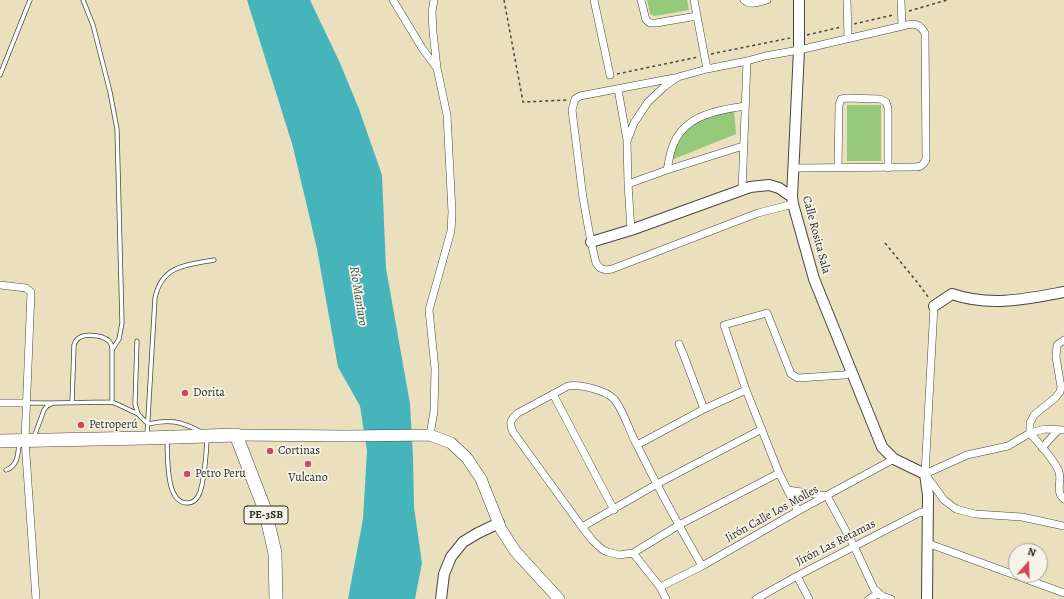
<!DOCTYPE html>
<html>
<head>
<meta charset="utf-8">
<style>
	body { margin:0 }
	#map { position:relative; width:1064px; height:599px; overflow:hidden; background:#ebe0be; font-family:Alegreya,serif }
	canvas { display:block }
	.north { position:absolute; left:1008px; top:543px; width:40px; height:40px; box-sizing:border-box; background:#f7f3e8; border:1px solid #a5a39c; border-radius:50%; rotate:19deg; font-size:11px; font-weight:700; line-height:16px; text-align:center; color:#2b2b2b }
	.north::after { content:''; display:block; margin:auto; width:14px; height:18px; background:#d1495b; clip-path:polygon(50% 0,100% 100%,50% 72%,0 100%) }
</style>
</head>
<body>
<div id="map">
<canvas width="1064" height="599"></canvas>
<div class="north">N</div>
</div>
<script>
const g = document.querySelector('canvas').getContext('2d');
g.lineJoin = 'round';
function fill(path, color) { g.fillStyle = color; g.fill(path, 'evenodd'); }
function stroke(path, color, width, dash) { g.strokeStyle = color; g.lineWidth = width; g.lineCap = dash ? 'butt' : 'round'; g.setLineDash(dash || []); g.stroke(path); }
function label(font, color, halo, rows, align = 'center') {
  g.font = font + ' Alegreya,serif'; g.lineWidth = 3.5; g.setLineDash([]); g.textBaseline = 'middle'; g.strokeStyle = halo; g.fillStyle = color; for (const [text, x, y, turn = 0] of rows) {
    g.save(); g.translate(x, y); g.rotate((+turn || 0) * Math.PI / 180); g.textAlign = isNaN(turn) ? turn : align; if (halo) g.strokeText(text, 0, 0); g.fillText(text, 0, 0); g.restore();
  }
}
fill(new Path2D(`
	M647,0h40l2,10 -34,6 -5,-2z
	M847,105h34v56h-34z
	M734,109l2,25 -67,27c2,-6 4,-12 6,-17 11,-26 35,-29 59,-35z`), '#94c97a');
fill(new Path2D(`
	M247,0h63l30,63 19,46 23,66 4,93 24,136 3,53 1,50 8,56 -7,36h-67l15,-80 4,-68 -7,-45 -22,-39 -21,-118 -24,-102z`), '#45b5bb');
const lane = new Path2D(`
	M83,0l10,25 17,67 7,37 5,194 -3,16 -7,11
	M0,75l30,-75
	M137,341l-2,63 3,10 10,10c21,-5 33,-3 53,8
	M26,403h25
	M72,403l2,-58c1,-3 3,-6 5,-7 7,-5 28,-3 32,6 1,2 1,4 1,6v52
	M147,435l8,-137c7,-33 31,-33 59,-38
	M34,437l10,-27 3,-4 6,-3 59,-1 7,3 19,9
	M167,440c1,15 -2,63 20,63 7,0 11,-5 13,-11 5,-15 6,-36 7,-52
	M6,470c12,-4 12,-16 13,-27`);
const street = new Path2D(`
	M393,0l29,48 14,19
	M594,0l16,75
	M641,0l5,20 4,3h6l41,-7
	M694,0l13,69
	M744,0c6,6 16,2 23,0
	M847,0l1,38
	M901,0l1,26
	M674,78l-94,18 -5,3 -3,11 11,88 8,44 5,21 4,5 6,2 6,-1 146,-56 35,-9
	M618,89l9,51
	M838,168l1,-63 2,-6 6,-1 33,1 6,3 2,6v60
	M667,170c2,-9 3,-19 7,-27 12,-28 44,-33 71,-37
	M628,184l39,-14 76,-24
	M742,191l5,-130
	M631,230l-3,-46 -1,-43 7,-18 14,-21 17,-16 13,-9 29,-8 40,-8 18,-5 34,-6 108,-25c9,-2 13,0 18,8l1,127c-4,6 -5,7 -12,7l-120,1
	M0,285l26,3 5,4 -6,148 11,159
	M679,344l5,12 20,53
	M553,394l61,116
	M0,403h26
	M1030,433v-10l4,-8 21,-17 5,-6 1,-5 -5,-30 1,-12 7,-5
	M1030,433c8,10 26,28 29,39 3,9 -4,20 5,27
	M430,435l4,-24 1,-42 -6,-59 22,-79 1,-19 -5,-97 -10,-47 -4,-36 -1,-20 2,-12
	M637,445l67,-36 42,-19
	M1042,448l16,-18
	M925,474l9,-168
	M925,474l42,-19 41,-9 22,-13 15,-4 19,1
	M926,475l18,25 12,9 19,5 47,3 42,9
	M788,490l39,6 27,50 20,43 8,7 9,3
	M798,511l-19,-38 -33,-83 -22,-65 43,-12 24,61 7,4 46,-3 8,-2
	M582,527l75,-43 105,-55
	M927,543l137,50
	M633,553l27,34 6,12
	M702,566c-23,-40 -45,-80 -65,-121 -7,-12 -14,-36 -23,-46 -9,-9 -34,-15 -46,-13l-50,27c-8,7 -9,10 -5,19l69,95 11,14 10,9 5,2 11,3 14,-2 46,-28 100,-52
	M797,576l12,23
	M660,587l42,-21 96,-55 96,-52
	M756,599l41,-23 122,-63 8,-2
	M869,599l10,-6`);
const secondary = new Path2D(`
	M799,0v50l-7,147 1,7 21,75 68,168 12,12 31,15 3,21 -1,104
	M591,242l40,-12 119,-43 19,-2 10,3 13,9
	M934,306l18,-12c38,13 74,5 112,-2
	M441,599l3,-25 7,-17 12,-15 15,-9 21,-10`);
const primary = new Path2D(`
	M236,435l110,1 84,-1 21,8 16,15 14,21 20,50 14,22 44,48`);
const highway = new Path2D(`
	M0,441l147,-3 89,-3 29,75 10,43 1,46`);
stroke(lane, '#484641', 5);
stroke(street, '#484641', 8);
stroke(secondary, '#484641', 12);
stroke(primary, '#484641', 12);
stroke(highway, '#484641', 14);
stroke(new Path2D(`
	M504,0l19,102 44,-2
	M909,11l38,-11
	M854,24l39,-9
	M807,35l34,-8
	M711,54l79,-16
	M617,74l81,-17
	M885,243l32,39 12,16`), '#484641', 1.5, [3, 3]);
stroke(lane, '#fff', 3.5);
stroke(street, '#fff', 7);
stroke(secondary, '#fff', 10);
stroke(primary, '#fff', 11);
stroke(highway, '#fff', 13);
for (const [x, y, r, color] of [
	[185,393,4,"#d1495b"],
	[81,425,4,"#d1495b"],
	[270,451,4,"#d1495b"],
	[308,464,4,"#d1495b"],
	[187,474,4,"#d1495b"]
]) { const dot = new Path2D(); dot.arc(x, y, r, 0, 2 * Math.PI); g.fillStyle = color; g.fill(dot); stroke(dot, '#f7f3e8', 1.5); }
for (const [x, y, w] of [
	[266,515,44]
]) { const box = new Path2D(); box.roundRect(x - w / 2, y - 9, w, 18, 3); g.fillStyle = '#f7f3e8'; g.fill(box); stroke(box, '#2b2b2b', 1); }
label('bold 11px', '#2b2b2b', null, [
	["PE-3SB",266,515]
]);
label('12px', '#2b2b2b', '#f7f3e8', [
	["Calle Rosita Sala",816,235,75],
	["Jirón Calle Los Molles",772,514,-29],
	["Jirón Las Retamas",836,543,-27]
]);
label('12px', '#2b2b2b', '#f7f3e8', [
	["Dorita",193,393],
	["Petroperú",89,425],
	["Cortinas",278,451],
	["Petro Peru",195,474],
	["Vulcano",308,478,"center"]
], 'left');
label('italic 13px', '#345b5d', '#f7f3e8', [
	["Río Mantaro",358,296,81]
]);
</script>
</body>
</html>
